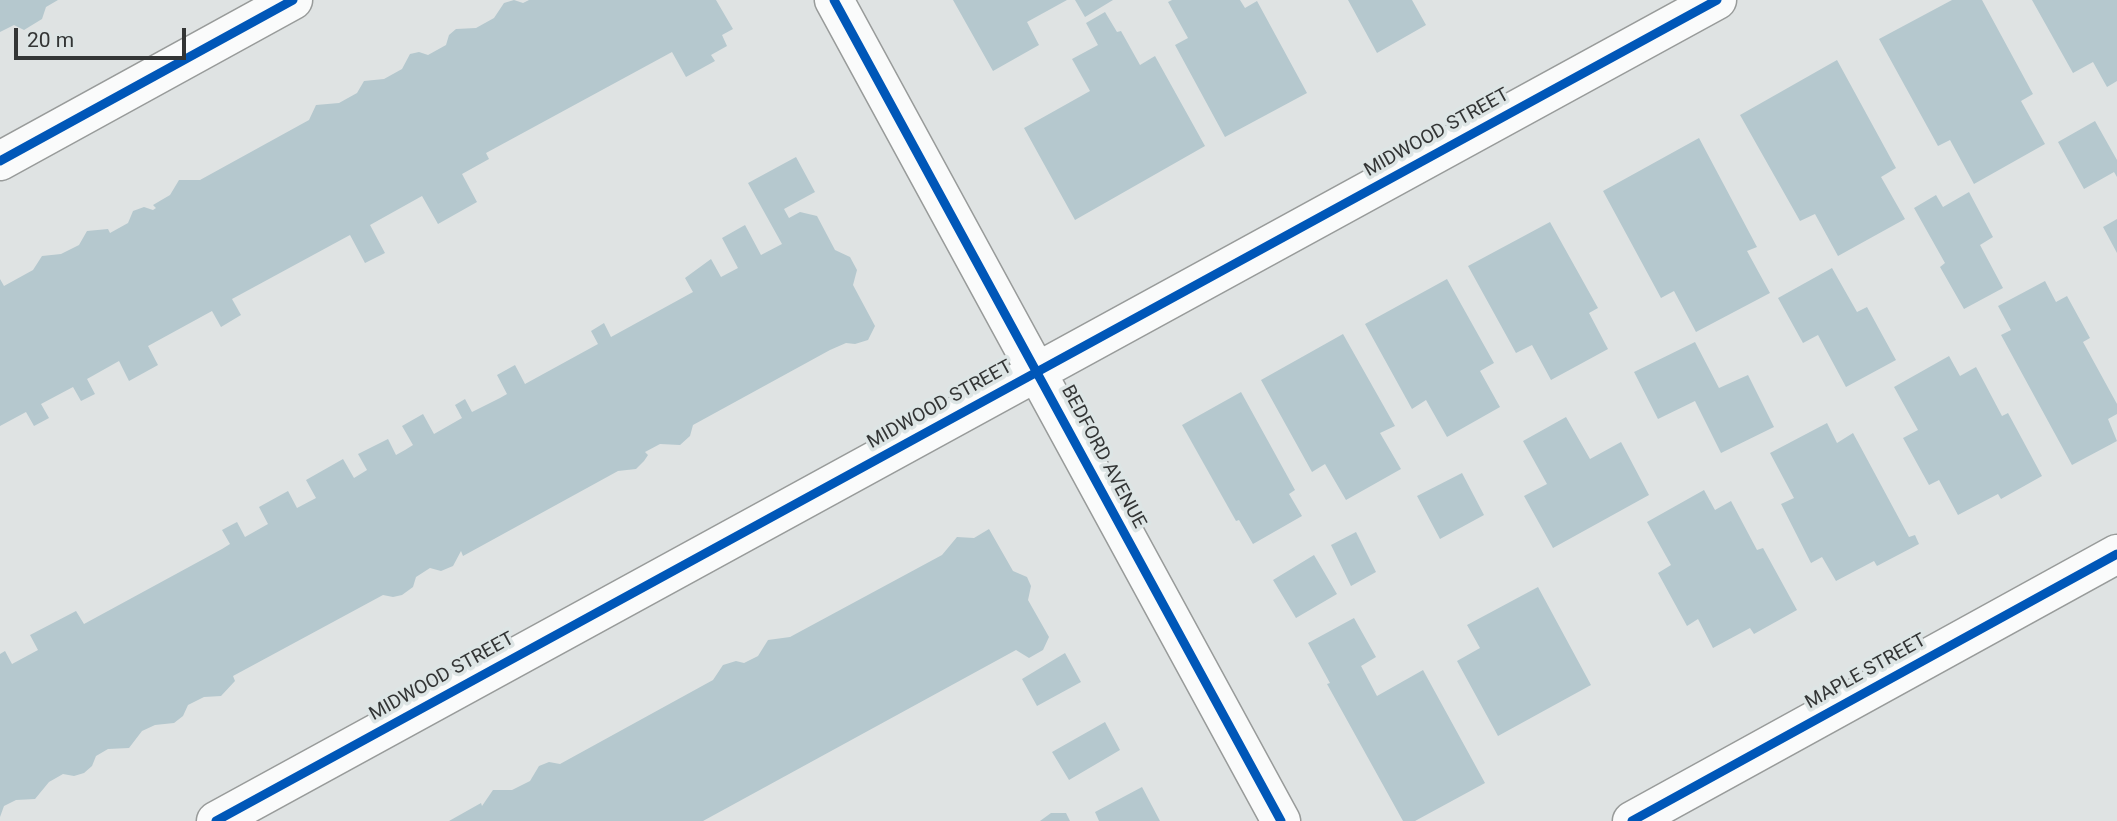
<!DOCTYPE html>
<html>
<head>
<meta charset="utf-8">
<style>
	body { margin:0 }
	#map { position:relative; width:2117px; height:821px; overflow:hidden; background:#dfe3e3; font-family:Roboto,sans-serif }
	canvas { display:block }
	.scale { position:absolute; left:14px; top:28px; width:172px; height:32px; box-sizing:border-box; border:4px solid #333535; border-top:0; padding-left:9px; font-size:21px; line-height:24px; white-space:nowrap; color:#333535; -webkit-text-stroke:5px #dde5e5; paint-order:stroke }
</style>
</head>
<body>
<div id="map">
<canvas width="2117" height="821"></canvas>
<div class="scale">20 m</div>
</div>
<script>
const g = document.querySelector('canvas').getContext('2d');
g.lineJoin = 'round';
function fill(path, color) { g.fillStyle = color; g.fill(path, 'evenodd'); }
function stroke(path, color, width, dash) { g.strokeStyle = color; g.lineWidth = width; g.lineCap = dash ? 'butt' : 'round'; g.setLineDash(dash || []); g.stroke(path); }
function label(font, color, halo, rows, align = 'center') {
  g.font = font + ' Roboto,sans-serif'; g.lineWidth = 7; g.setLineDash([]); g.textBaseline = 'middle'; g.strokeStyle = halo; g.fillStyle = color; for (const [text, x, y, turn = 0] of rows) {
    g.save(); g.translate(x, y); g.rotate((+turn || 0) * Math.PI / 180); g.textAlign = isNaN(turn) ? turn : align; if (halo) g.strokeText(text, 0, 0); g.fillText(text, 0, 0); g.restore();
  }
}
fill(new Path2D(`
	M0,0h58l-12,7 -4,12 -18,11 -10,-5 -14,7z
	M514,0l9,3 6,-3h187l17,29 -11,6 5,11 -16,9 4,6 -29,16 -14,-25 -186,101 3,6 -27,15 15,28 -39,22 -16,-28 -52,29 15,28 -20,10 -15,-28 -118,64 9,16 -20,12 -9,-16 -64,35 10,19 -29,16 -10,-20 -32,18 8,15 -14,7 -8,-14 -32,17 8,14 -15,8 -8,-14 -26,14v-147l4,7 29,-16 9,-14 19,-2 18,-9 8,-14 21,-2 2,4 18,-10 5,-12 11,-4 9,3 3,-2 -3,-3 17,-10 9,-15h21l109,-60 7,-15 23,-2 18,-10 7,-12 20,-2 18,-10 8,-15 9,-2 9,3 18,-10 3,-10 7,-6 20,-1 18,-10 10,-15z
	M953,0h114l-40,22 12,23 -46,26z
	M1075,0h38l-28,17z
	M1172,0h68l5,8 12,-7 50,92 -82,44 -50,-92 13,-7 -20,-36z
	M1348,0h64l14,25 -49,28z
	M1952,0h30l51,94 -12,7 24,43 -71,40 -24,-44 -12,6 -59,-107z
	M2032,0h85v81l-10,6 -14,-25 -20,11z
	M1105,12l12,20 4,-1 19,34 15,-9 50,90 -130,74 -51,-92 66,-37 -18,-32 26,-14 -12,-22z
	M1837,60l59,108 -15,9 24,42 -67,37 -23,-42 -15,7 -60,-106z
	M2095,121l22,39v17l-3,-5 -30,17 -26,-47z
	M1699,138l58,109 -10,4 23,42 -74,39 -22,-41 -13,7 -58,-107z
	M796,157l19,35 -31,17 5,9 11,-6 17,4 18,34 15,7 7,13 -4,15 22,41 -7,14 -13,4 -9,-1 -16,7 -137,75 -3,11 -10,9 -20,-1 -15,8 3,3 -4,6 -8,8 -18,2 -155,85 -2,-5 -8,15 -12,5 -11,-3 -14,9 -3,10 -11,8 -9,2 -10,-2 -150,81 2,5 -14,15 -17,1 -16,8 -5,11 -9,7 -19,2 -13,6 -13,17 -21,1 -12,7 -4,10 -8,7 -10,3 -11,-2 -14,8 -14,17 -19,1 -12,6 -4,11v-163l5,-3 7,13 26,-14 -8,-15 46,-24 8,13 138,-75 8,-5 -8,-14 15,-8 8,15 23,-13 -9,-17 29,-16 9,17 19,-10 -10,-18 37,-21 11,19 13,-8 -9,-16 30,-15 8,16 9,-5 8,-5 -11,-19 21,-12 11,20 28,-16 -7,-13 10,-6 7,13 28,-14 7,-4 -10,-19 18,-10 10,19 73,-40 -7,-13 13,-8 7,14 82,-45 -8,-14 26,-19 10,18 17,-9 -16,-30 23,-13 16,30 21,-11 -34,-61z
	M1969,192l24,45 -13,8 23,43 -39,21 -24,-42 5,-4 -31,-55 22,-13 7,12z
	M2117,219v34l-14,-26z
	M1550,222l48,86 -9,5 19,36 -57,31 -19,-35 -16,8 -48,-87z
	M1832,268l25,44 10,-5 29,53 -50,27 -28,-52 -15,8 -25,-45z
	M1447,279l47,84 -14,8 20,36 -53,30 -21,-37 -14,9 -47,-85z
	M2045,281l11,21 11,-6 23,42 -7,4 34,62v10l-9,5 9,22 -45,24 -71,-130 10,-5 -13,-24z
	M1343,334l52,92 -15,7 21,36 -55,31 -21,-36 -13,8 -51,-92z
	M1695,342l24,46 29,-13 26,52 -53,26 -26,-52 -37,18 -24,-47z
	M1949,356l11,20 16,-9 26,49 6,-3 34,63 -41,23 -3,-5 -40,21 -19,-35 -10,5 -26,-47 15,-8 -24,-43z
	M1241,392l54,98 -6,4 13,22 -49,28 -14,-24 -3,1 -54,-96z
	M1566,417l24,42 31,-17 28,53 -96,53 -29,-52 23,-12 -24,-43z
	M1827,423l10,20 16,-10 56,104 6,-2 4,9 -42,22 -3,-5 -38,20 -14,-24 -11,6 -30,-59 13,-6 -24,-45z
	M1462,473l22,42 -44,24 -23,-43z
	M1704,490l11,20 16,-9 26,49 6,-2 34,62 -43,24 -4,-6 -37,20 -15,-29 -11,7 -29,-53 13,-8 -24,-43z
	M989,529l24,42 14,6 4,9 -3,14 21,37 -6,13 -14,8 -13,-8 -313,171h-254l32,-18 1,3 11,-16h19l18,-9 9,-15 10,-4 11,2 153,-84 10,-15 13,-4 8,2 14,-7 10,-16 22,-3 152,-82 15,-18 17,1z
	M1356,532l20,40 -25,14 -20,-41z
	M1314,555l23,39 -41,24 -23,-38z
	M1538,587l53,98 -93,51 -41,-75 23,-13 -13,-23z
	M1354,618l22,39 -15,9 16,30 46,-26 62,113 -70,38h-12l-76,-137 3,-1 -22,-40z
	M1065,653l16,29 -44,24 -15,-27z
	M1105,722l15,28 -51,30 -17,-28z
	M1142,787l18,34h-61l-4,-9z
	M1051,813h15l4,8h-30z`), '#b5c8ce');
const minor = new Path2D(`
	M834,0l447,821
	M0,161l293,-161
	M216,821l1501,-821
	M1632,821l485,-267`);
stroke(minor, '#989b9a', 41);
stroke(minor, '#fafbfb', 38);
stroke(new Path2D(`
	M834,0l447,821
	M0,161l293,-161
	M216,821l1501,-821
	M1632,821l485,-267`), '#0057b8', 9);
label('19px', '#333535', '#dde5e5', [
	["MIDWOOD STREET",1437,133,-29],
	["MIDWOOD STREET",940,405,-29],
	["BEDFORD AVENUE",1103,457,62],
	["MAPLE STREET",1866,672,-29],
	["MIDWOOD STREET",442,677,-29]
]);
</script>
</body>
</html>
